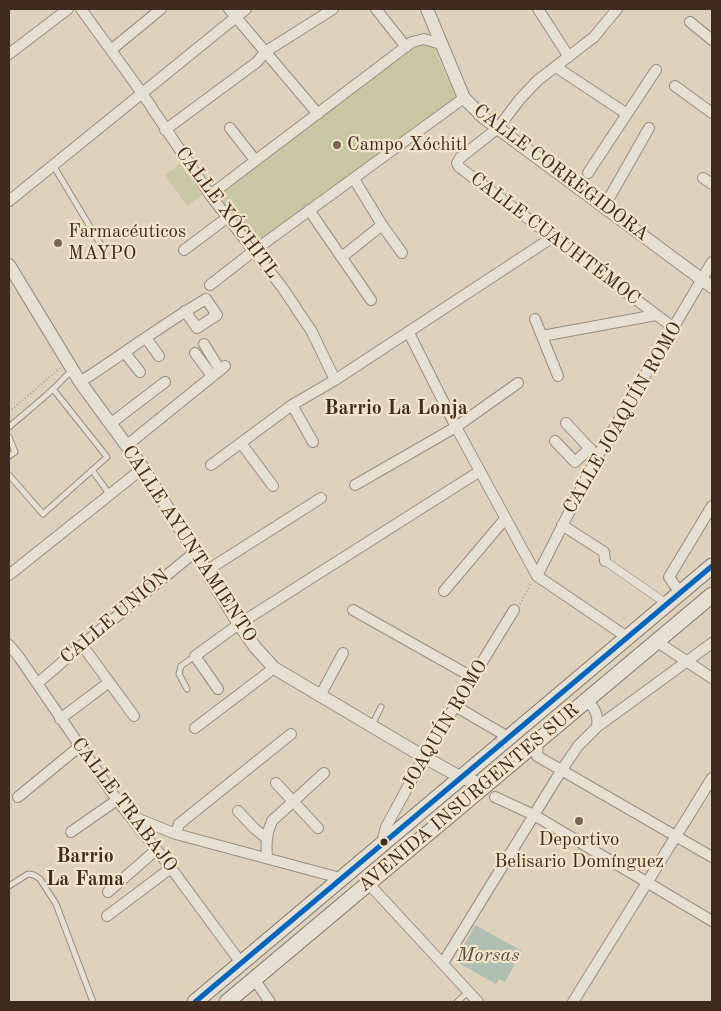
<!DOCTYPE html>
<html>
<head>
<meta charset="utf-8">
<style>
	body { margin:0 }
	#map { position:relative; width:721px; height:1011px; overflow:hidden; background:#dfd2bc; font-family:"Old Standard TT",serif }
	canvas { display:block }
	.frame { position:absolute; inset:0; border:10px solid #3f2b1d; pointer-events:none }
</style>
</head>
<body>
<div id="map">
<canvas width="721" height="1011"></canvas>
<div class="frame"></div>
</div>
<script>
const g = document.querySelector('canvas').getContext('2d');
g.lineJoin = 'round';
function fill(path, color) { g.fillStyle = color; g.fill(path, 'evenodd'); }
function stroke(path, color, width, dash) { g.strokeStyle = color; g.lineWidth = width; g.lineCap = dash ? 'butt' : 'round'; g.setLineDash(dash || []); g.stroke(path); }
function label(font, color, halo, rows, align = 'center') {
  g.font = font + ' "Old Standard TT",serif'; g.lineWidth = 4.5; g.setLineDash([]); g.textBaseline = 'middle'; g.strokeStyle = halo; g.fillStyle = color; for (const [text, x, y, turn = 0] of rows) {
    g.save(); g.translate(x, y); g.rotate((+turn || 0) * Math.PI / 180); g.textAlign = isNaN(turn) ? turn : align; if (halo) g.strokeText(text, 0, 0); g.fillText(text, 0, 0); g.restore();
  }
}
fill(new Path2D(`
	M428,44l5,3 24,51 -201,146 -39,-51 201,-148z
	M180,164l22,31 -15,11 -22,-31z`), '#c7c8a3');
fill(new Path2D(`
	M475,925l47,26 -17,31 -6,-3 -3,5 -41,-23z`), '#afc0b3');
const service = new Path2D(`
	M53,165l51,85
	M9,427c14,-12 29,-24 43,-37 7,-6 12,-13 20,-19
	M9,437l6,15 -6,4
	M92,470l18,25
	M9,475l34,39 64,-57 -54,-68
	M187,689l-8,-15 2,-8 14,-10
	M372,725l9,-18
	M9,886l19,-12 6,1 6,4 16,25 37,98
	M457,1002l11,-10`);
const pedestrian = new Path2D(`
	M605,561l62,43`);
const minor = new Path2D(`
	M81,9l61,84 68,102 72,92 30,45 23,48
	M229,9l89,105
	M376,9l30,38
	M538,9l31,48
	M617,9l-23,28 -56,43 -18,19 -22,29 -38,30 -3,5 2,4 215,161
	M690,22l22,18
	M111,50l50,-41
	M9,54l59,-45
	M556,67l71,47
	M675,86l37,27
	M230,128l25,32
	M165,130l92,-68 8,-10 68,-43
	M588,173l68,-103
	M703,178l9,6
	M354,179l28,46 20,28
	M210,195l202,-153 12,-3 17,5
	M9,201l237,-192
	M604,207l45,-79
	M309,210l62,90
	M184,250l44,-33
	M342,257l40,-32
	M210,285l45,-35 209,-152
	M535,319l23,57
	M409,333l47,94 81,149 90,61
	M542,336l114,-21
	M146,338l13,18
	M204,344l16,26
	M125,353l15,19
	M195,353l17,23
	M80,382c42,-27 83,-58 126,-83l11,16 -20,13 -12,-17
	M292,405l21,37
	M566,423l27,29
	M110,424l55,-42
	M555,441l20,21 15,-14
	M241,443l32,43
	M126,446l99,-80
	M211,465l81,-60 43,-25 218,-143
	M355,485l101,-58 62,-44
	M562,525l42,27 1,9
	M206,571l115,-73
	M9,575l134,-107
	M537,576l60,-119 115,-195
	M444,591l61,-72
	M680,593l-11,-16 43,-71
	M353,610l119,67
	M656,641l56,37
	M9,645l10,12 98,143 54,68 70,95
	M82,645l52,71
	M38,683l44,-38 113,-93
	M218,689l-23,-33 44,-32 241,-153
	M320,696l23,-43
	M587,699c7,9 12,16 10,28
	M455,706l53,31
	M60,719l48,-36
	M195,728l79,-60
	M538,740l-1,16 175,101
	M276,783l42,45
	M18,797l62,-51
	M495,797l39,18 178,106
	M238,811l16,17 12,10
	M131,816l45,18 164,44
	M71,832l46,-32
	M176,834l3,-10 112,-90
	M382,843l4,-16 38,-70 90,-147
	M267,858c-1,-14 -1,-24 5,-37l52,-48
	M368,883l110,119
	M108,892l48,-42
	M107,916l64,-48
	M443,963l118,-192 17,-25 19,-19 115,-84
	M254,979l16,23
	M573,1002l139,-224`);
const tertiary = new Path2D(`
	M427,9l37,89 20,20 228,169
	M9,265l71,117 63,86 96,156 16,23 19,21 150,89 36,20 25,8`);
const secondary = new Path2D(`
	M195,1002l517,-436
	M227,1002l485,-407`);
stroke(service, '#988e80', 7);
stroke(pedestrian, '#988e80', 9);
stroke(minor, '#988e80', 12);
stroke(tertiary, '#988e80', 14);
stroke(secondary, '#81776b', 17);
stroke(new Path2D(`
	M9,412l51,-44
	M520,604l11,-20`), '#a9a298', 2, [1, 2.5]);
stroke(service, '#e5dfd4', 5);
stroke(pedestrian, '#e5dfd4', 8);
stroke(minor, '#e5dfd4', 10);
stroke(tertiary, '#e5dfd4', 12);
stroke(secondary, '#e5dfd4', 15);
stroke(new Path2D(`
	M496,739l19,24`), '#a9a298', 2, [1, 2.5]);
stroke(new Path2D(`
	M195,1002l517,-436`), '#0065bd', 5);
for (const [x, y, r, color] of [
	[337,145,5,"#776555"],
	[58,243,5,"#776555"],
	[579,821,5,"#776555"],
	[384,842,4.5,"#3f2b1d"]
]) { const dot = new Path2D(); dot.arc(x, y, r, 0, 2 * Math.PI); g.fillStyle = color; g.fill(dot); stroke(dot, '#f4e4ca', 2); }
label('19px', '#3f2b1d', '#f4e4ca', [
	["Campo Xóchitl",347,145],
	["Farmacéuticos",68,232],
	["MAYPO",68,254],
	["Deportivo",579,840,"center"],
	["Belisario Domínguez",579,862,"center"]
], 'left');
label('19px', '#3f2b1d', '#f4e4ca', [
	["CALLE CORREGIDORA",561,173,37],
	["CALLE XÓCHITL",227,213,53],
	["CALLE CUAUHTÉMOC",555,239,37],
	["CALLE JOAQUÍN ROMO",623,418,-60],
	["CALLE AYUNTAMIENTO",189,544,57],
	["CALLE UNIÓN",115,617,-40],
	["JOAQUÍN ROMO",445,725,-59],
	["AVENIDA INSURGENTES SUR",469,798,-40],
	["CALLE TRABAJO",124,805,53]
]);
label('bold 20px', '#3f2b1d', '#f4e4ca', [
	["Barrio La Lonja",396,409],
	["Barrio",85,857],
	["La Fama",85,880]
]);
label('italic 20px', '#564e42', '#f4e4ca', [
	["Morsas",488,956]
]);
</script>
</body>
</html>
